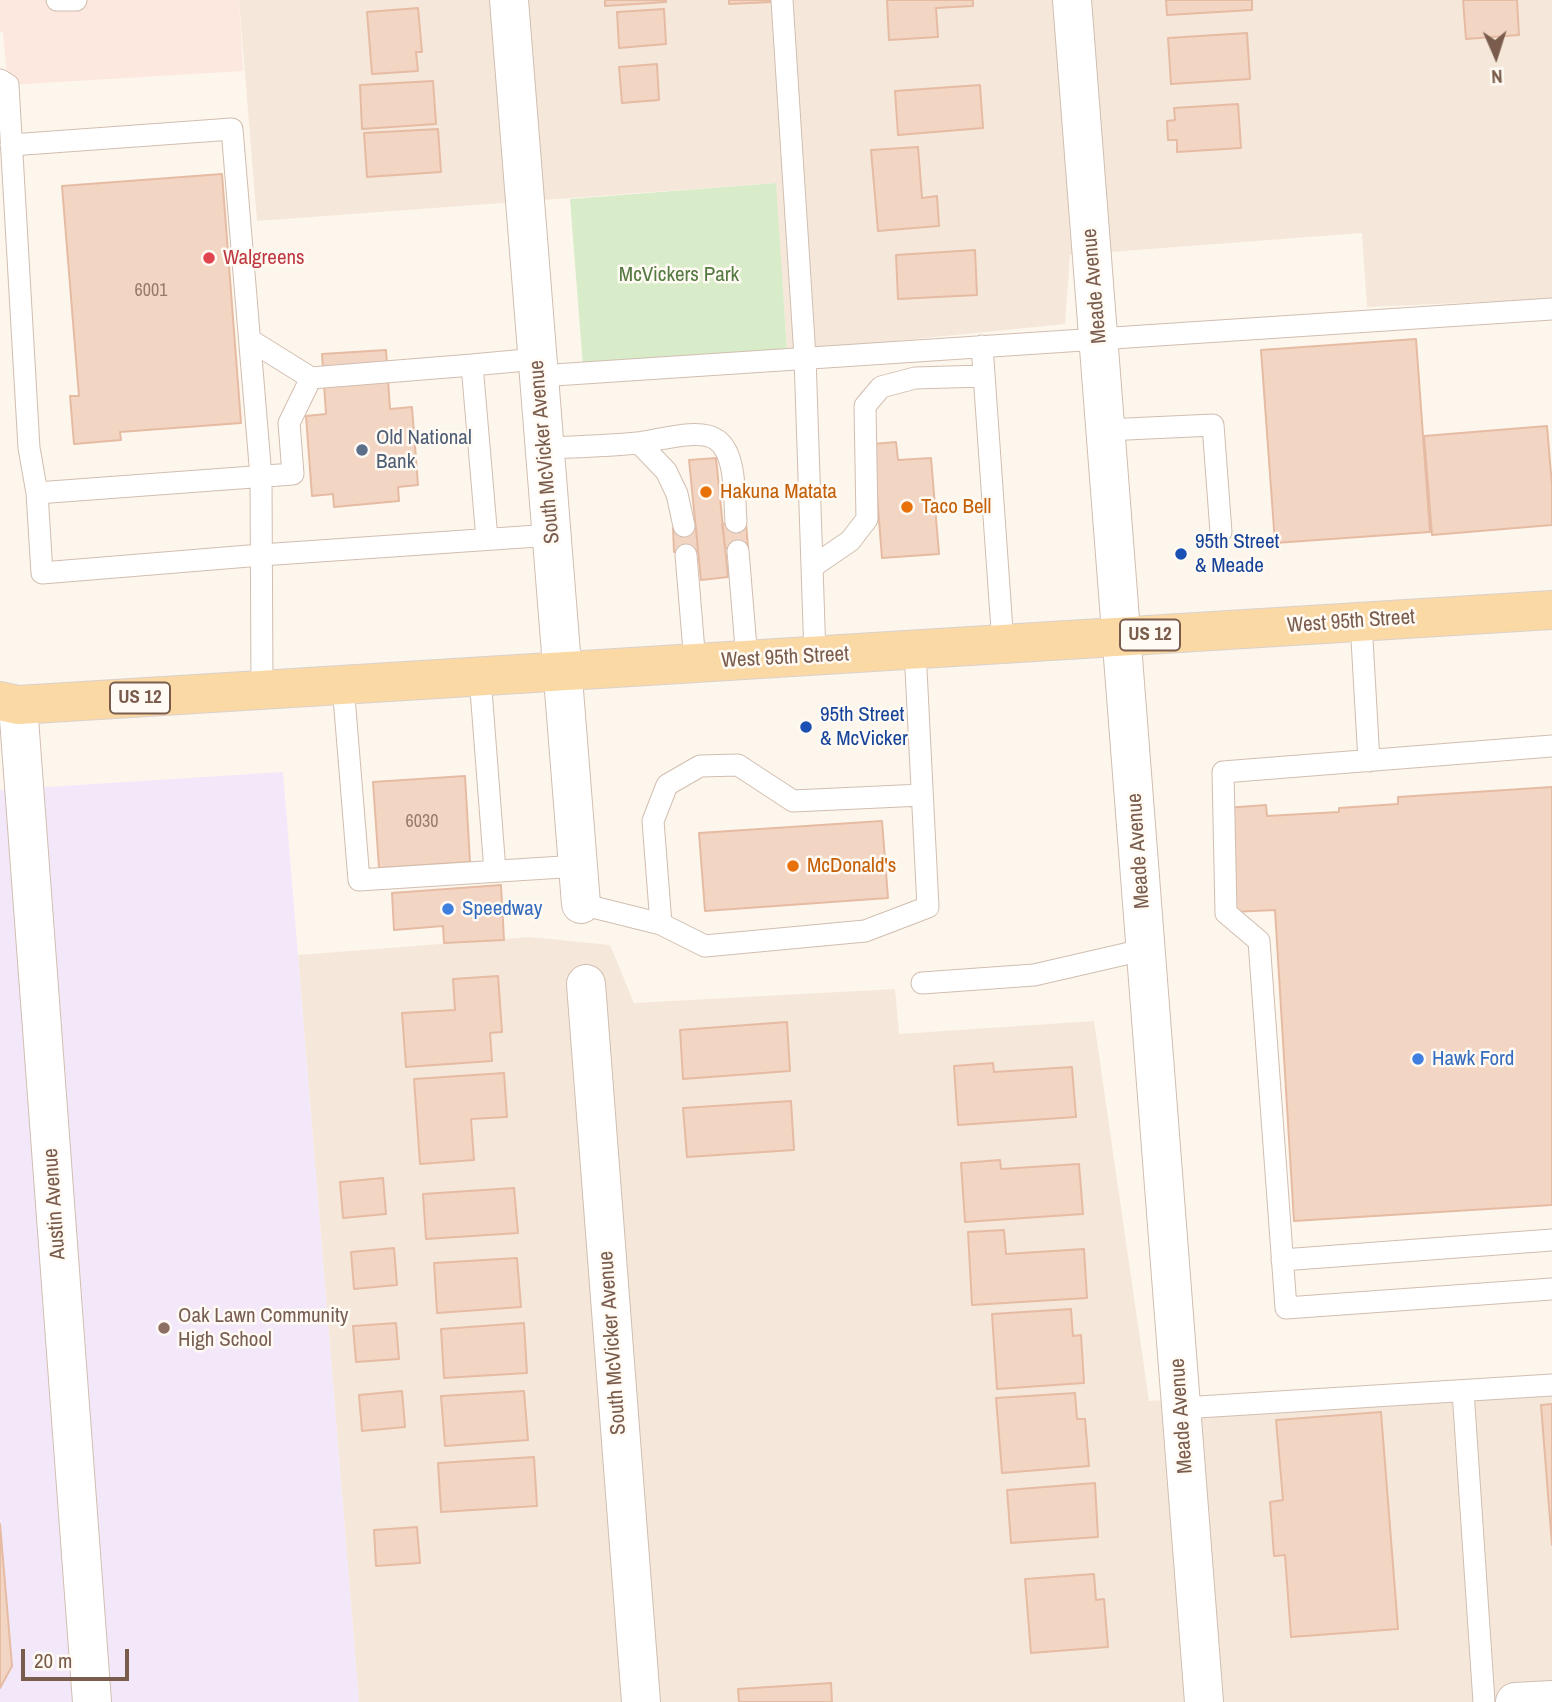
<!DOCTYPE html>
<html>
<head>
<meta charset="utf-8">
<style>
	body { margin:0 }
	#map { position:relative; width:1552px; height:1702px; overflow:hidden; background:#fdf6ec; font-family:"Archivo Narrow",sans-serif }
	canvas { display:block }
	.north { position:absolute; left:1461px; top:21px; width:70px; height:70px; -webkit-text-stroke:5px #fffaf3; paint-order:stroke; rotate:177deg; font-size:19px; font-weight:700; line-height:28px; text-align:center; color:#7a5c4d }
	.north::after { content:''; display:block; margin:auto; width:24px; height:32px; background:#7a5c4d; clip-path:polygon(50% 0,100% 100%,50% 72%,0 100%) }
	.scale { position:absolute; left:21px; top:1649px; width:108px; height:32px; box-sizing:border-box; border:4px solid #7a5c4d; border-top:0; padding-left:9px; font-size:21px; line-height:24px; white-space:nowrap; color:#7a5c4d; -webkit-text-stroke:5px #fffaf3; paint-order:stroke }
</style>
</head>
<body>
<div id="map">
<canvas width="1552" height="1702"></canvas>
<div class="north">N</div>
<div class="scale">20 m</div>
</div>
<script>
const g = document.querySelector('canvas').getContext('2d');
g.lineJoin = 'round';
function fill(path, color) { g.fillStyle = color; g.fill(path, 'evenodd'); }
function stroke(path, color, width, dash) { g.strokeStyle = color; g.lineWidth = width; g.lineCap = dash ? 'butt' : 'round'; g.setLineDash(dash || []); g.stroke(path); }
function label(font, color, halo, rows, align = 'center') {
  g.font = font + ' "Archivo Narrow",sans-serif'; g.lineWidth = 5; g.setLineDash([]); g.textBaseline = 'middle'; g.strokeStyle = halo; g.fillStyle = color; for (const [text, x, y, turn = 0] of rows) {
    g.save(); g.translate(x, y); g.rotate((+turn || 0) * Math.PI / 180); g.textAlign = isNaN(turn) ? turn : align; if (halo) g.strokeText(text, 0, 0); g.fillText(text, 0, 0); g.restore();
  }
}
fill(new Path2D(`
	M239,0h1313v299l-185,8 -5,-74 -292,22 -5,69 -278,28 -12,-169 -518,38z
	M530,937l80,8 24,58 261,-14 4,45 195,-13 55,380 403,-26v327h-1193l-61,-747z`), '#f5e8da');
fill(new Path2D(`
	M0,0h239l4,71 -235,14 -5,-52 -3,-2z`), '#fde8e0');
fill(new Path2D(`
	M283,772l76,930h-359v-912z`), '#f3e8fa');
fill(new Path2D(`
	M776,183l11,169 -204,15 -13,-168z`), '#d8ecc9');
const building = new Path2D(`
	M605,0h61v2l-61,4z
	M729,0h43v2l-43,2z
	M887,0h86v6l-37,2 2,29 -49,3z
	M1166,0h86v10l-85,5z
	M1463,0h54l2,35 -53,4z
	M418,8l4,44h-6l2,19 -46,3 -5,-62z
	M664,9l2,35 -47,4 -2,-36z
	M1247,33l3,46 -79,5 -3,-46z
	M657,64l2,36 -37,3 -3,-36z
	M433,81l3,43 -74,5 -2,-44z
	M980,85l3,43 -85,7 -3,-44z
	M1238,104l3,44 -64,4v-12h-9l-1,-19 8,-1 -1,-12z
	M438,129l3,43 -74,5 -3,-44z
	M918,147l4,51 15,-2 2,30 -61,5 -7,-81z
	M222,174l19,249 -121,9 1,8 -47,4 -4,-48h9l-17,-210z
	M975,250l2,45 -79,4 -2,-44z
	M1416,339l14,193 -155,11 -14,-193z
	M386,350l4,59 22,-2 6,78 -20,2 1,14 -65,6 -1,-13 -21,2 -6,-80 20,-2 -4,-60z
	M1547,426l5,60v39l-120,10 -8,-99z
	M896,442l2,18 33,-2 8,96 -57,4 -9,-114z
	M716,458l12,119 -27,3 -12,-120z
	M746,523l2,24 -23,1 -3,-24z
	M696,527l2,23 -24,2 -1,-24z
	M465,776l5,86 -91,6 -6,-86z
	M1552,787v418l-258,16 -19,-311 -44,2 -6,-104 41,-3 1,11 72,-4v-4l59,-4v-7z
	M882,821l6,77 -183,13 -6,-78z
	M501,885l3,55 -60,3 -1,-17 -49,4 -2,-37z
	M498,976l4,56 -12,1 2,28 -86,6 -4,-54 53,-3 -2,-31z
	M787,1022l3,49 -107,8 -3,-49z
	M993,1063l1,9 78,-5 4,50 -118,8 -4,-59z
	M504,1073l3,44 -36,2 3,41 -54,4 -6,-85z
	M791,1101l3,49 -107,7 -4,-49z
	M1000,1160l1,9 78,-5 4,50 -118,8 -4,-59z
	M383,1178l3,36 -43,4 -3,-36z
	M514,1188l4,45 -92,6 -3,-45z
	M1004,1230l2,24 78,-5 3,49 -115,7 -4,-73z
	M394,1248l3,37 -43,4 -3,-37z
	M517,1258l4,49 -84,6 -3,-50z
	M1071,1309l2,27 8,-1 3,48 -87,6 -5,-75z
	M396,1323l3,36 -43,3 -3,-36z
	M524,1323l3,50 -83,5 -3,-49z
	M402,1391l3,36 -43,4 -3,-36z
	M524,1391l4,49 -83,6 -4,-50z
	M1075,1393l2,26h8l4,47 -87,7 -6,-75z
	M1552,1404v141l-11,-140z
	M1381,1412l17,217 -107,8 -6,-82 -11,1 -4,-54 13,-2 -7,-80z
	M534,1457l3,49 -96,6 -3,-49z
	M1095,1483l3,54 -87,6 -4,-53z
	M0,1524l12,142 -12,22z
	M417,1527l3,36 -44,3 -2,-36z
	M1094,1574l2,26 8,-1 4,48 -77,6 -6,-74z
	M831,1683l1,19h-93l-1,-13z`);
fill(building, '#f3d5c3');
stroke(building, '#e6bba3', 2);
const lane = new Path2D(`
	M57,0h19
	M782,0l23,357 10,299
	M0,80l8,5 21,363 8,45 5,80 219,-18 291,-20
	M11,145l221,-16 29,348 1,213
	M250,340l61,38
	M982,346l21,298
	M539,376l1013,-67
	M1106,430l107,-5 8,107
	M639,443l27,28 11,23 7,32
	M544,448c31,-1 62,-2 93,-5 20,-2 62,-16 80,-3 20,14 17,59 19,82
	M37,493l256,-19 -4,-51 22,-45 161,-13
	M487,539l-15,-174 65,-6
	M738,551l9,109
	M686,555l9,108
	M812,567l38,-26 17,-22 -2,-113 16,-19 34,-9 69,-2
	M1361,622l8,139
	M480,677l15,194
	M343,685l16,195 219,-14
	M1552,746l-329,26 3,141 33,28 27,367 266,-19
	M581,904l80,20 44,22 160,-15 63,-24 -13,-257
	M661,924l-8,-103 14,-36 33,-19 38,-1 55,36 129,-6
	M922,983l112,-8 113,-26
	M1282,1260l270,-20
	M1463,1391l21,311
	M1182,1408l370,-23`);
const street = new Path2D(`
	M509,0l72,904
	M1072,0l132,1702
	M18,705l74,997
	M586,984l55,718
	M1515,1702l37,-2`);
const primary = new Path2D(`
	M0,701l18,4 1534,-95`);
stroke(lane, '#d1beb0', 23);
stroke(street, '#d1beb0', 40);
stroke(primary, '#dad1cd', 40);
stroke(lane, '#fff', 21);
stroke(street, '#fff', 38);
stroke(primary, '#fbd9a5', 38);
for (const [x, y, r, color] of [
	[209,258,7,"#e0444e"],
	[362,450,7,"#5c6f8a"],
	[706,492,7,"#e8710a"],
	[907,507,7,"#e8710a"],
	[1181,554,7,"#1a4fb4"],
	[806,727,7,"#1a4fb4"],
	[793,866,7,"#e8710a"],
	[448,909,7,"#3f7fe0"],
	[1418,1059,7,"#3f7fe0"],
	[164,1328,7,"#8d6e63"]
]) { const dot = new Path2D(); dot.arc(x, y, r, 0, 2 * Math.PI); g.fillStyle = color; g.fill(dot); stroke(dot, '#fffaf3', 2.5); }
label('18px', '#987a6a', null, [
	["6001",151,291],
	["6030",422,822]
]);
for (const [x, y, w] of [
	[1150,635,60],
	[140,698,60]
]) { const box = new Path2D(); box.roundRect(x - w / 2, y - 15.5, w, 31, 5); g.fillStyle = '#fffaf3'; g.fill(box); stroke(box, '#7a5c4d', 2); }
label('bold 19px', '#7a5c4d', null, [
	["US 12",1150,635],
	["US 12",140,698]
]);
label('21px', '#be3a42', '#fffaf3', [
	["Walgreens",223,258]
], 'left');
label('21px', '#537a41', '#fffaf3', [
	["McVickers Park",679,275]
]);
label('21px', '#7a5c4d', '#fffaf3', [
	["Meade Avenue",1095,286,-95],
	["South McVicker Avenue",545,452,-95],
	["West 95th Street",1351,622,-4],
	["West 95th Street",785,658,-3],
	["Meade Avenue",1139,851,-94],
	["Austin Avenue",55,1204,-94],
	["South McVicker Avenue",613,1343,-94],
	["Meade Avenue",1182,1416,-94]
]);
label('21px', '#4e5e75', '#fffaf3', [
	["Old National",376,438],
	["Bank",376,462]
], 'left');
label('21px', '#c56008', '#fffaf3', [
	["Hakuna Matata",720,492],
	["Taco Bell",921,507],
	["McDonald's",807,866]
], 'left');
label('21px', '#164399', '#fffaf3', [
	["95th Street",1195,542],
	["& Meade",1195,566],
	["95th Street",820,715],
	["& McVicker",820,739]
], 'left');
label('21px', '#366cbe', '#fffaf3', [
	["Speedway",462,909],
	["Hawk Ford",1432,1059]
], 'left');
label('21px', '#785e54', '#fffaf3', [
	["Oak Lawn Community",178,1316],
	["High School",178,1340]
], 'left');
</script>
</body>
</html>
